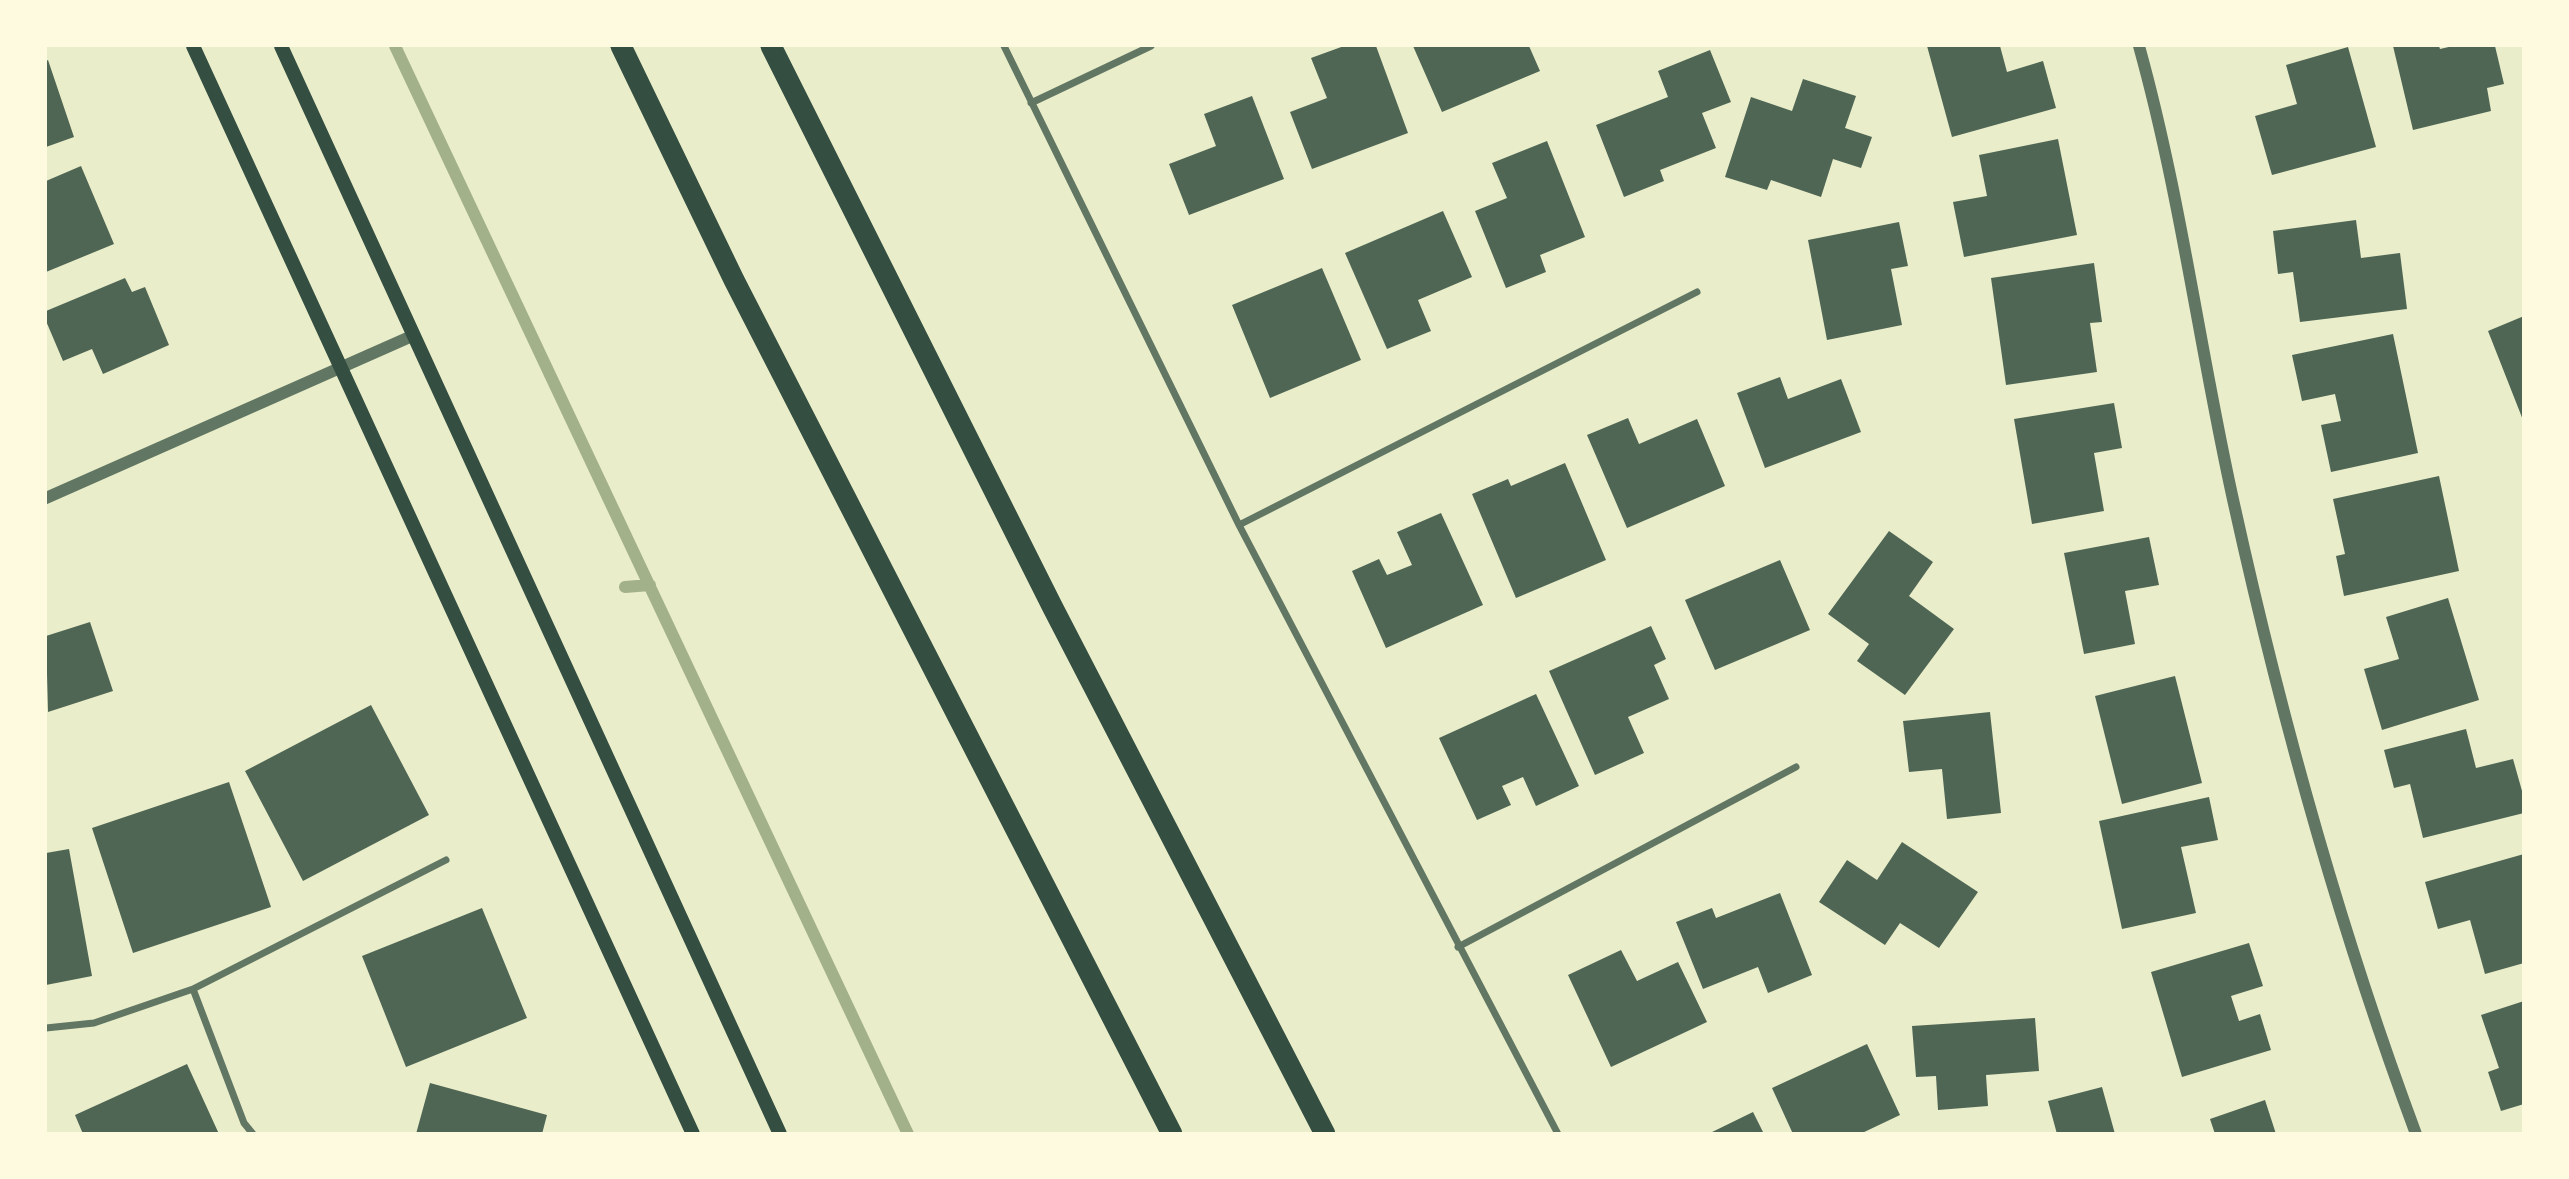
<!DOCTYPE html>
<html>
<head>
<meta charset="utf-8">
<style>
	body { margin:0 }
	#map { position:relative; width:2569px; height:1179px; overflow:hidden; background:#e9edc9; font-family:Arial,sans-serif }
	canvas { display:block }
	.frame { position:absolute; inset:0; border:47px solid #fefae0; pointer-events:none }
</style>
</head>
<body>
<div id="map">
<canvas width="2569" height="1179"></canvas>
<div class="frame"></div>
</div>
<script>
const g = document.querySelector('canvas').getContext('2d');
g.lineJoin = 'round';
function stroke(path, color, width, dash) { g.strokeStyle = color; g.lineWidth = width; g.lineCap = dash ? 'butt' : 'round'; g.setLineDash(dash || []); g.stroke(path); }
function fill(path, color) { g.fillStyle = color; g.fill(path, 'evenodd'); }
stroke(new Path2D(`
	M395,46l513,1088
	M625,587l25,-2`), '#a3b18a', 12);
fill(new Path2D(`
	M1344,46h32l32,87 -96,36 -22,-57 37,-14 -16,-40z
	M1413,46h116l11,25 -98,41z
	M1927,46h73l7,26 36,-11 13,47 -104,29z
	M2393,46h46l1,3 13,-3h42l9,38 -17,4 4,23 -78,19z
	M2348,47l28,100 -104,28 -17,-59 42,-12 -11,-39z
	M1710,50l21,52 -29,11 14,35 -56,22 4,11 -40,16 -28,-72 72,-28 -10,-26z
	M48,60l26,77 -28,10v-86z
	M1803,79l53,17 -11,32 27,9 -11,31 -28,-9 -12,38 -50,-17 -4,10 -42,-13 26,-80 41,14z
	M1252,96l32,83 -95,36 -20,-51 47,-18 -12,-32z
	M2058,139l19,96 -113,22 -11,-55 34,-6 -8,-41z
	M1547,141l38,96 -45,18 6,17 -40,16 -31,-77 32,-13 -15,-35z
	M81,166l33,78 -68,28v-91z
	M1443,211l29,66 -54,23 13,31 -44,18 -42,-96z
	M2356,220l5,38 39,-5 7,56 -107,13 -7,-50 -15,2 -5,-43z
	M1899,222l9,44 -17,3 11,56 -75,15 -19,-100z
	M2094,263l8,59 -12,1 7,49 -91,13 -15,-107z
	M1322,268l39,92 -91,38 -38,-93z
	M125,278l7,14 13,-5 24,58 -66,29 -11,-25 -29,12 -17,-40v-10z
	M2524,316v104h-1l-35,-89z
	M2393,334l25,119 -87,19 -10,-47 20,-4 -6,-27 -33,7 -10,-46z
	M1780,377l8,22 53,-20 20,53 -96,36 -28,-75z
	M2114,403l8,45 -28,5 10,58 -72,13 -18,-105z
	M1628,418l11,26 58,-25 28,67 -98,42 -40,-93z
	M1565,463l41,97 -90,38 -44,-104 36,-15 3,7z
	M2439,476l20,95 -115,25 -8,-40 9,-2 -12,-55z
	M1441,513l42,92 -97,43 -34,-77 27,-12 8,16 25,-10 -15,-33z
	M1889,531l44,31 -24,34 45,33 -49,66 -48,-34 12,-17 -41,-30z
	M2149,537l10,48 -34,6 10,53 -51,10 -20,-101z
	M1780,560l30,70 -95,40 -30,-70z
	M2448,598l31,102 -97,30 -18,-61 35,-10 -13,-42z
	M90,622l23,69 -65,21 -2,-76z
	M1651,626l15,33 -12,6 15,34 -41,18 16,36 -49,22 -46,-104z
	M2175,676l27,107 -80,21 -27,-108z
	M1536,694l43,92 -43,20 -13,-29 -21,9 9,19 -34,15 -38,-82z
	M371,705l58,110 -126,66 -58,-110z
	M1990,712l11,101 -54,6 -5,-50 -33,3 -6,-51z
	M2466,729l10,39 37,-9 11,39v15l-101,25 -13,-54 -16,4 -10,-38z
	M229,782l42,125 -138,46 -41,-125z
	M2209,797l9,43 -37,7 15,66 -74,16 -23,-108z
	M1902,842l76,50 -39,56 -39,-25 -15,22 -66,-43 28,-42 30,20z
	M69,849l23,127 -46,9v-132z
	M2524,854v109l-39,11 -15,-54 -32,9 -13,-47z
	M1780,893l32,82 -44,18 -10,-26 -55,22 -27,-67 36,-14 4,10z
	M482,908l45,110 -121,49 -44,-111z
	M2249,943l14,43 -32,10 8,25 21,-7 11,36 -89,27 -31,-105z
	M1621,950l16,31 41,-19 29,60 -96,45 -43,-92z
	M2524,1001v103l-23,7 -13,-39 11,-4 -18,-53z
	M2035,1018l4,53 -53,4 2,31 -50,4 -2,-34 -20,1 -4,-51z
	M1867,1044l33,71 -40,19h-67l-21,-46z
	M187,1064l32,70h-136l-8,-19z
	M430,1083l117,32 -5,19h-126z
	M2102,1087l13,47h-58l-9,-33z
	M2265,1100l11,34h-61l-5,-15z
	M1753,1112l11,22h-56z`), '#4f6655');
stroke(new Path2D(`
	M1004,46l235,479 319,609
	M1031,103l120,-57
	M1239,525l458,-233
	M1458,947l338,-180
	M193,989l51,134 9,11
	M46,1028l48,-5 99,-34 253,-129`), '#617663', 7);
stroke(new Path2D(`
	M2139,46c42,151 61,306 95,458 47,213 106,426 182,630
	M46,498l366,-162`), '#617663', 12);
stroke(new Path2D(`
	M193,46l500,1088
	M281,46l499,1088`), '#344e41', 14);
stroke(new Path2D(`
	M621,46l113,234 438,854
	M771,46l281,560 273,528`), '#344e41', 21);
</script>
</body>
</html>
